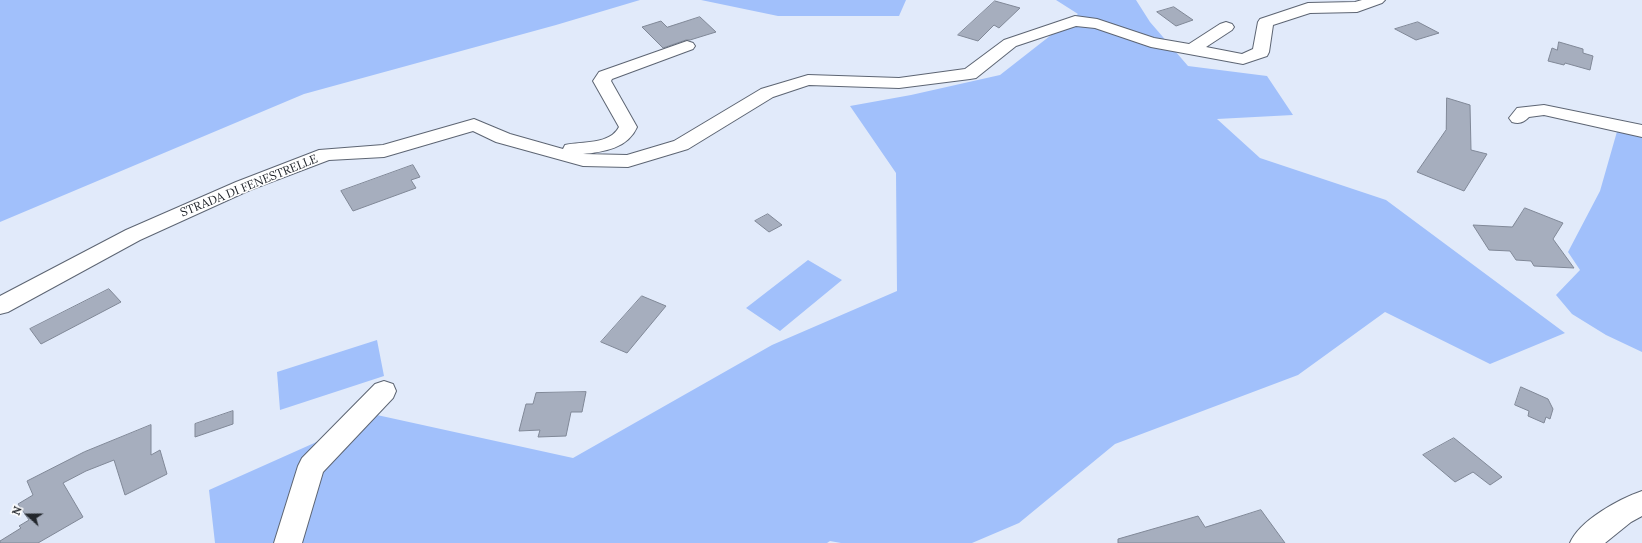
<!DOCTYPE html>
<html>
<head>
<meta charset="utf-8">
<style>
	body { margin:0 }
	#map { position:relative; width:1642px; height:543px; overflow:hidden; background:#e1eafa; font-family:Lora,serif }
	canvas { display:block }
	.north { position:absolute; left:8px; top:495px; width:40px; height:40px; -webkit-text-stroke:3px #fff; paint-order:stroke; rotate:291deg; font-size:11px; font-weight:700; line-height:16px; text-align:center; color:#23272d }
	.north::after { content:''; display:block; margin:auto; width:14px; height:18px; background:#23272d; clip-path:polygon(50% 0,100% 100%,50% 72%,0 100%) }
</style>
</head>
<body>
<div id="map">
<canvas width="1642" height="543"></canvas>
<div class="north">N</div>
</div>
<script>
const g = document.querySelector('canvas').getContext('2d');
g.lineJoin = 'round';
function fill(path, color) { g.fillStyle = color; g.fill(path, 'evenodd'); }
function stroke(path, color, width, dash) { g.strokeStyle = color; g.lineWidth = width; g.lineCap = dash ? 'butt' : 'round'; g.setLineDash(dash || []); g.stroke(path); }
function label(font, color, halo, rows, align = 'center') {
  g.font = font + ' Lora,serif'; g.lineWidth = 3; g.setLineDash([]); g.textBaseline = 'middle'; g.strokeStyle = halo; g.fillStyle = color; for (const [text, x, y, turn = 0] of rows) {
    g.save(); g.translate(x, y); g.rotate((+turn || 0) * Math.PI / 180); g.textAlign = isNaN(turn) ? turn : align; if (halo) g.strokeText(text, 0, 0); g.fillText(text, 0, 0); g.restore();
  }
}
fill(new Path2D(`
	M0,0h640l-84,25 -252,69 -304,128z
	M701,0h205l-7,16h-121z
	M1056,0h80l14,22 38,44 79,10 26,39 -76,4 43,39 126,42 179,133 -75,31 -105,-52 -87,63 -183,69 -96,79 -47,20h-131l-11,-2 -3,2h-612l-6,-53 168,-75 196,43 199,-113 125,-54 -1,-118 -46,-67 61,-11 89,-20 78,-61z
	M1618,128l24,6v218l-36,-17 -34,-21 -16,-19 24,-25 -12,-18 32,-61z
	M808,260l34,20 -62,51 -34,-23z
	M377,340l7,36 -104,34 -3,-38z`), '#a1c0fb');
const building = new Path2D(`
	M995,1l25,7 -21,20 -5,-3 -16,16 -20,-6z
	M1174,7l19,13 -17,6 -19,-14z
	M700,17l16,15 -26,8h-4l-23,8 -21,-21 19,-6 6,6z
	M1418,22l21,11 -23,7 -21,-11z
	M1559,42l24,7v4l10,3 -3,14 -25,-7 -1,2 -16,-4 4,-13 5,2z
	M1447,98l23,7 1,45 16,4 -23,37 -47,-19 29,-42z
	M413,165l7,12 -9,3 5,8 -63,23 -12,-20z
	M1525,208l38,15 -10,16 21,29 -40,-2 -3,-5 -15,-1 -6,-9 -21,-1 -16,-25 39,2z
	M768,214l14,11 -13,7 -14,-11z
	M109,289l12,13 -80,42 -11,-15z
	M642,296l24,10 -39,47 -26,-11z
	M1521,387l27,12 5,10 -3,10 -4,-2 -2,6 -16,-7 1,-5 -14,-6z
	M586,392l-4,20h-11l-5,24 -28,1 2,-7 -21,1 7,-27h7l3,-11z
	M233,411v13l-38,13v-13z
	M151,425v30l9,-5 7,24 -42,21 -11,-35 -28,11 -23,12 20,34 -45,26h-38v-2l21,-13 -2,-2 10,-6 -11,-16 15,-9 -6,-14 57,-29z
	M1454,438l48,39 -12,8 -17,-13 -18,10 -32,-27z
	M1261,510l24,33h-167v-4l80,-23 7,11z`);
fill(building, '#a6aebe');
stroke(building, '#808897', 1);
const minor = new Path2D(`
	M1362,0h23l-3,3 -25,9 -47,1 -37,12 -4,27 -2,4 -24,8 -92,-17 -56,-19 -19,-2 -60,20 -40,32 -6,1 -71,9 -90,-3 -36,12 -85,52 -60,18 -45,-1 -87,-24 -23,-11 -89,26 -55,3 -79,30 -110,50 -132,72 -8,2v-18l126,-66 110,-48 83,-32 64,-5 91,-26 36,15 53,15 2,-4c17,-4 45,0 54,-18l-26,-46 6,-9 88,-31 6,2 2,3 -2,3 -81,30 -1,2 26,46c-9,21 -33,25 -54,27l44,1 47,-14 87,-52 47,-14 91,3 66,-9 39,-29 71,-24 22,3 57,19 35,6 31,-20 6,-2 6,2 2,3 -2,3 -26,17 36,7 11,-5 5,-27 2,-3 48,-16 47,-1z
	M1544,105l98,20v12l-98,-22 -15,2c-6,6 -10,7 -17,5l-3,-4 8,-10z
	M384,381l9,3 3,7 -3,7 -70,74 -21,71h-28l24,-77 4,-8 73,-74z`);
const major = new Path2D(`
	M1642,491v25l-11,6 -26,21h-35c10,-23 49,-44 72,-52z`);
stroke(minor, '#5d6573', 2);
stroke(major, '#5d6573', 2);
fill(minor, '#fff');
fill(major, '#fff');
label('12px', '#23272d', '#fff', [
	["STRADA DI FENESTRELLE",249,186,-22]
]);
</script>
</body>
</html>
